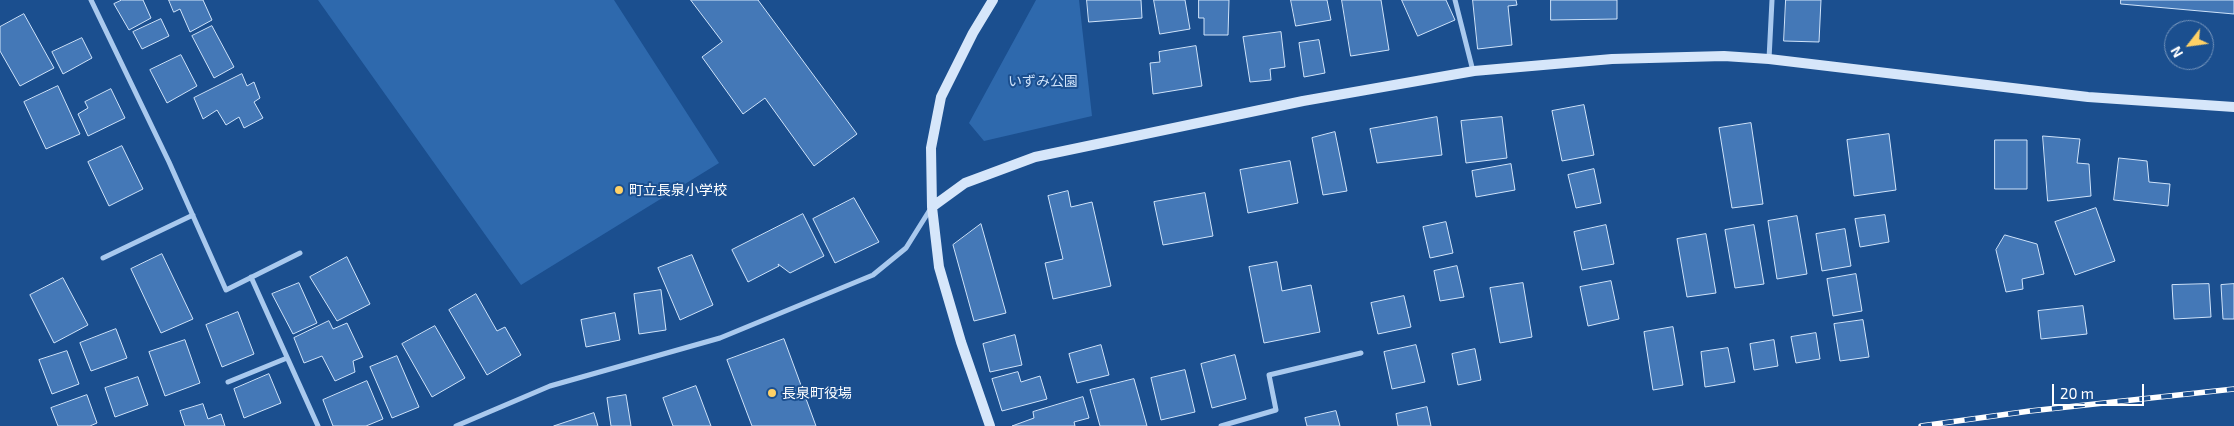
<!DOCTYPE html>
<html>
<head>
<meta charset="utf-8">
<style>
	body { margin:0 }
	#map { position:relative; width:2234px; height:426px; overflow:hidden; background:#1b4f8f; font-family:"Exo 2",sans-serif }
	canvas { display:block }
	.north { position:absolute; left:2164px; top:20px; width:50px; height:50px; box-sizing:border-box; background:#1b4f8f; border:1px solid #7695bc; border-radius:50%; rotate:240deg; font-size:14px; font-weight:700; line-height:20px; text-align:center; color:#fff }
	.north::after { content:''; display:block; margin:auto; width:18px; height:22px; background:#ffd166; clip-path:polygon(50% 0,100% 100%,50% 72%,0 100%) }
	.scale { position:absolute; left:2052px; top:384px; width:92px; height:22px; box-sizing:border-box; border:2px solid #fff; border-top:0; padding-left:6px; font-size:15px; line-height:18px; white-space:nowrap; color:#fff; -webkit-text-stroke:4px #1b4f8f; paint-order:stroke }
</style>
</head>
<body>
<div id="map">
<canvas width="2234" height="426"></canvas>
<div class="north">N</div>
<div class="scale">20 m</div>
</div>
<script>
const g = document.querySelector('canvas').getContext('2d');
g.lineJoin = 'round';
function fill(path, color) { g.fillStyle = color; g.fill(path, 'evenodd'); }
function stroke(path, color, width, dash) { g.strokeStyle = color; g.lineWidth = width; g.lineCap = dash ? 'butt' : 'round'; g.setLineDash(dash || []); g.stroke(path); }
function label(font, color, halo, rows, align = 'center') {
  g.font = font + ' "Exo 2","Noto Sans JP",sans-serif'; g.lineWidth = 4; g.setLineDash([]); g.textBaseline = 'middle'; g.strokeStyle = halo; g.fillStyle = color; for (const [text, x, y, turn = 0] of rows) {
    g.save(); g.translate(x, y); g.rotate((+turn || 0) * Math.PI / 180); g.textAlign = isNaN(turn) ? turn : align; if (halo) g.strokeText(text, 0, 0); g.fillText(text, 0, 0); g.restore();
  }
}
fill(new Path2D(`
	M318,0h296l105,163 -198,122z
	M1036,0h43l13,116 -108,25 -15,-18z`), '#2e69ad');
const building = new Path2D(`
	M122,0h21l8,18 -22,12 -15,-26z
	M169,0h34l9,20 -22,12 -10,-23 -6,3z
	M691,0h67l99,134 -43,32 -49,-68 -22,16 -41,-57 20,-15z
	M1087,0h54l1,18 -53,4z
	M1154,0h31l5,29 -30,5z
	M1199,0h30l-1,35h-24v-17h-5z
	M1291,0h36l4,20 -35,6z
	M1342,0h39l8,50 -38,6z
	M1402,0h44l9,20 -37,16z
	M1473,0h43l1,5 -9,1 4,39 -34,4z
	M1551,0h66v19l-66,1z
	M1786,0h35l-2,42 -35,-1z
	M2121,0h113v14l-113,-10z
	M24,14l30,54 -34,18 -20,-35v-24z
	M161,19l8,17 -27,13 -9,-17z
	M212,26l22,41 -20,11 -22,-42z
	M1281,32l4,35 -15,2 1,11 -21,2 -7,-45z
	M82,38l10,20 -29,16 -11,-22z
	M1319,40l6,33 -21,4 -5,-34z
	M1196,46l6,40 -49,8 -3,-31 10,-1 -1,-10z
	M181,55l16,31 -30,17 -17,-33z
	M242,74l5,12 7,-4 6,16 -6,4 9,16 -19,10 -5,-11 -13,8 -9,-15 -14,9 -9,-21z
	M58,86l22,48 -34,15 -22,-47z
	M111,89l14,29 -37,18 -10,-22 10,-6 -3,-6z
	M1584,105l10,50 -32,6 -10,-50z
	M1437,117l5,38 -65,8 -7,-34z
	M1502,117l5,41 -41,5 -5,-42z
	M1751,123l12,81 -31,4 -13,-80z
	M1335,132l12,59 -24,4 -11,-57z
	M1889,134l7,56 -42,6 -7,-56z
	M2043,136l37,3 -3,24 12,1 2,32 -43,5z
	M1995,140h32v49h-32z
	M122,146l21,43 -34,17 -21,-44z
	M2119,158l28,3 2,21 21,2 -2,22 -54,-6z
	M1290,161l8,42 -50,10 -8,-43z
	M1511,164l4,26 -39,7 -4,-26z
	M1594,169l7,34 -25,5 -8,-33z
	M1068,191l3,16 21,-5 19,84 -58,13 -8,-36 18,-4 -15,-63z
	M1205,193l8,43 -50,9 -9,-43z
	M854,198l25,44 -44,21 -22,-44z
	M2096,208l19,53 -40,14 -20,-53z
	M803,214l21,42 -34,17 -12,-9 1,2 -31,16 -16,-32z
	M1885,215l4,27 -29,5 -5,-28z
	M1797,216l10,58 -30,5 -9,-58z
	M1446,222l7,31 -23,5 -7,-31z
	M981,224l25,89 -32,8 -21,-76z
	M1606,225l8,39 -32,6 -8,-38z
	M1754,225l10,59 -29,4 -10,-58z
	M1845,229l6,37 -29,5 -6,-37z
	M1706,234l10,59 -29,4 -10,-58z
	M2005,235l32,9 7,30 -22,5 1,10 -17,3 -10,-42z
	M162,254l31,65 -32,14 -30,-64z
	M692,255l21,50 -33,15 -22,-52z
	M347,257l23,47 -33,17 -27,-44z
	M1277,262l5,29 29,-6 9,47 -56,11 -15,-76z
	M1457,266l7,31 -24,4 -6,-30z
	M1856,274l6,37 -29,5 -6,-37z
	M63,278l25,47 -34,18 -24,-48z
	M1611,281l8,38 -31,7 -8,-39z
	M299,283l18,40 -24,11 -21,-40z
	M1523,283l9,54 -32,6 -10,-55z
	M2209,284l2,33 -37,2 -2,-34z
	M2234,284v35h-11l-2,-34z
	M661,290l5,40 -27,4 -5,-40z
	M476,294l21,37 8,-4 16,28 -34,20 -38,-65z
	M1404,296l7,31 -33,7 -7,-31z
	M2083,306l4,28 -46,5 -3,-28z
	M238,312l16,42 -32,13 -16,-42z
	M615,313l5,27 -34,7 -5,-27z
	M1863,320l6,37 -29,4 -6,-37z
	M329,321l4,8 14,-6 16,34 -10,4 2,11 -20,9 -13,-25 -18,7 -10,-25z
	M435,326l30,52 -33,19 -30,-53z
	M1673,327l10,58 -30,5 -9,-58z
	M116,329l11,29 -36,13 -11,-28z
	M1816,333l4,26 -24,4 -5,-26z
	M1015,335l7,30 -32,7 -7,-28z
	M784,339l32,87h-64l-25,-66z
	M185,340l15,43 -35,13 -16,-44z
	M1774,340l4,26 -24,4 -4,-26z
	M1101,345l8,30 -32,8 -8,-29z
	M1416,345l9,37 -33,7 -8,-37z
	M1728,348l7,34 -30,5 -4,-35z
	M1475,349l6,31 -23,5 -6,-31z
	M67,351l12,33 -27,10 -13,-34z
	M1235,355l11,44 -34,9 -11,-44z
	M397,356l22,51 -27,11 -22,-51z
	M1185,370l10,42 -34,8 -10,-42z
	M1018,372l3,10 19,-6 7,23 -45,12 -10,-32z
	M269,374l12,29 -37,15 -10,-29z
	M138,377l10,28 -33,12 -10,-29z
	M1134,379l13,47h-47l-10,-36z
	M367,381l16,38 -17,7h-33l-10,-26z
	M696,386l15,40h-38l-10,-28z
	M87,395l10,28 -7,3h-32l-7,-18z
	M626,395l5,31h-20l-4,-28z
	M1083,397l6,21 -15,4 1,4h-63l22,-8 -1,-6z
	M203,404l5,15 13,-5 4,12h-40l-5,-15z
	M1427,407l4,19h-33l-2,-12z
	M1336,411l4,15h-33l-2,-8z
	M594,413l4,13h-44z`);
fill(building, '#4478b7');
stroke(building, '#cfe3fa', 1);
stroke(new Path2D(`
	M91,0l78,162 57,128 74,-37
	M1455,0l18,71
	M1769,59l3,-59
	M103,258l90,-43
	M251,277l67,149
	M228,382l59,-24
	M456,426l94,-40 170,-48 153,-63 33,-27 25,-40
	M1221,426l55,-16 -7,-35 92,-22`), '#a9c9ee', 5);
stroke(new Path2D(`
	M932,207l33,-24 70,-26 268,-56 171,-30 138,-12 112,-3 45,3 319,38 146,10
	M990,426l-29,-84 -22,-75 -7,-60 -1,-59 10,-51 32,-64 20,-33`), '#d6e6fa', 10);
const rail = new Path2D(`
	M1921,426l109,-15 204,-22`);
stroke(rail, '#fff', 5.5);
stroke(rail, '#1b4f8f', 4, [11]);
for (const [x, y, r, color] of [
	[619,190,5,"#ffd166"],
	[772,393,5,"#ffd166"]
]) { const dot = new Path2D(); dot.arc(x, y, r, 0, 2 * Math.PI); g.fillStyle = color; g.fill(dot); stroke(dot, '#1b4f8f', 2); }
label('14px', '#cfe3fa', '#1b4f8f', [
	["いずみ公園",1043,81]
]);
label('14px', '#fff', '#1b4f8f', [
	["町立長泉小学校",629,190],
	["長泉町役場",782,393]
], 'left');
</script>
</body>
</html>
